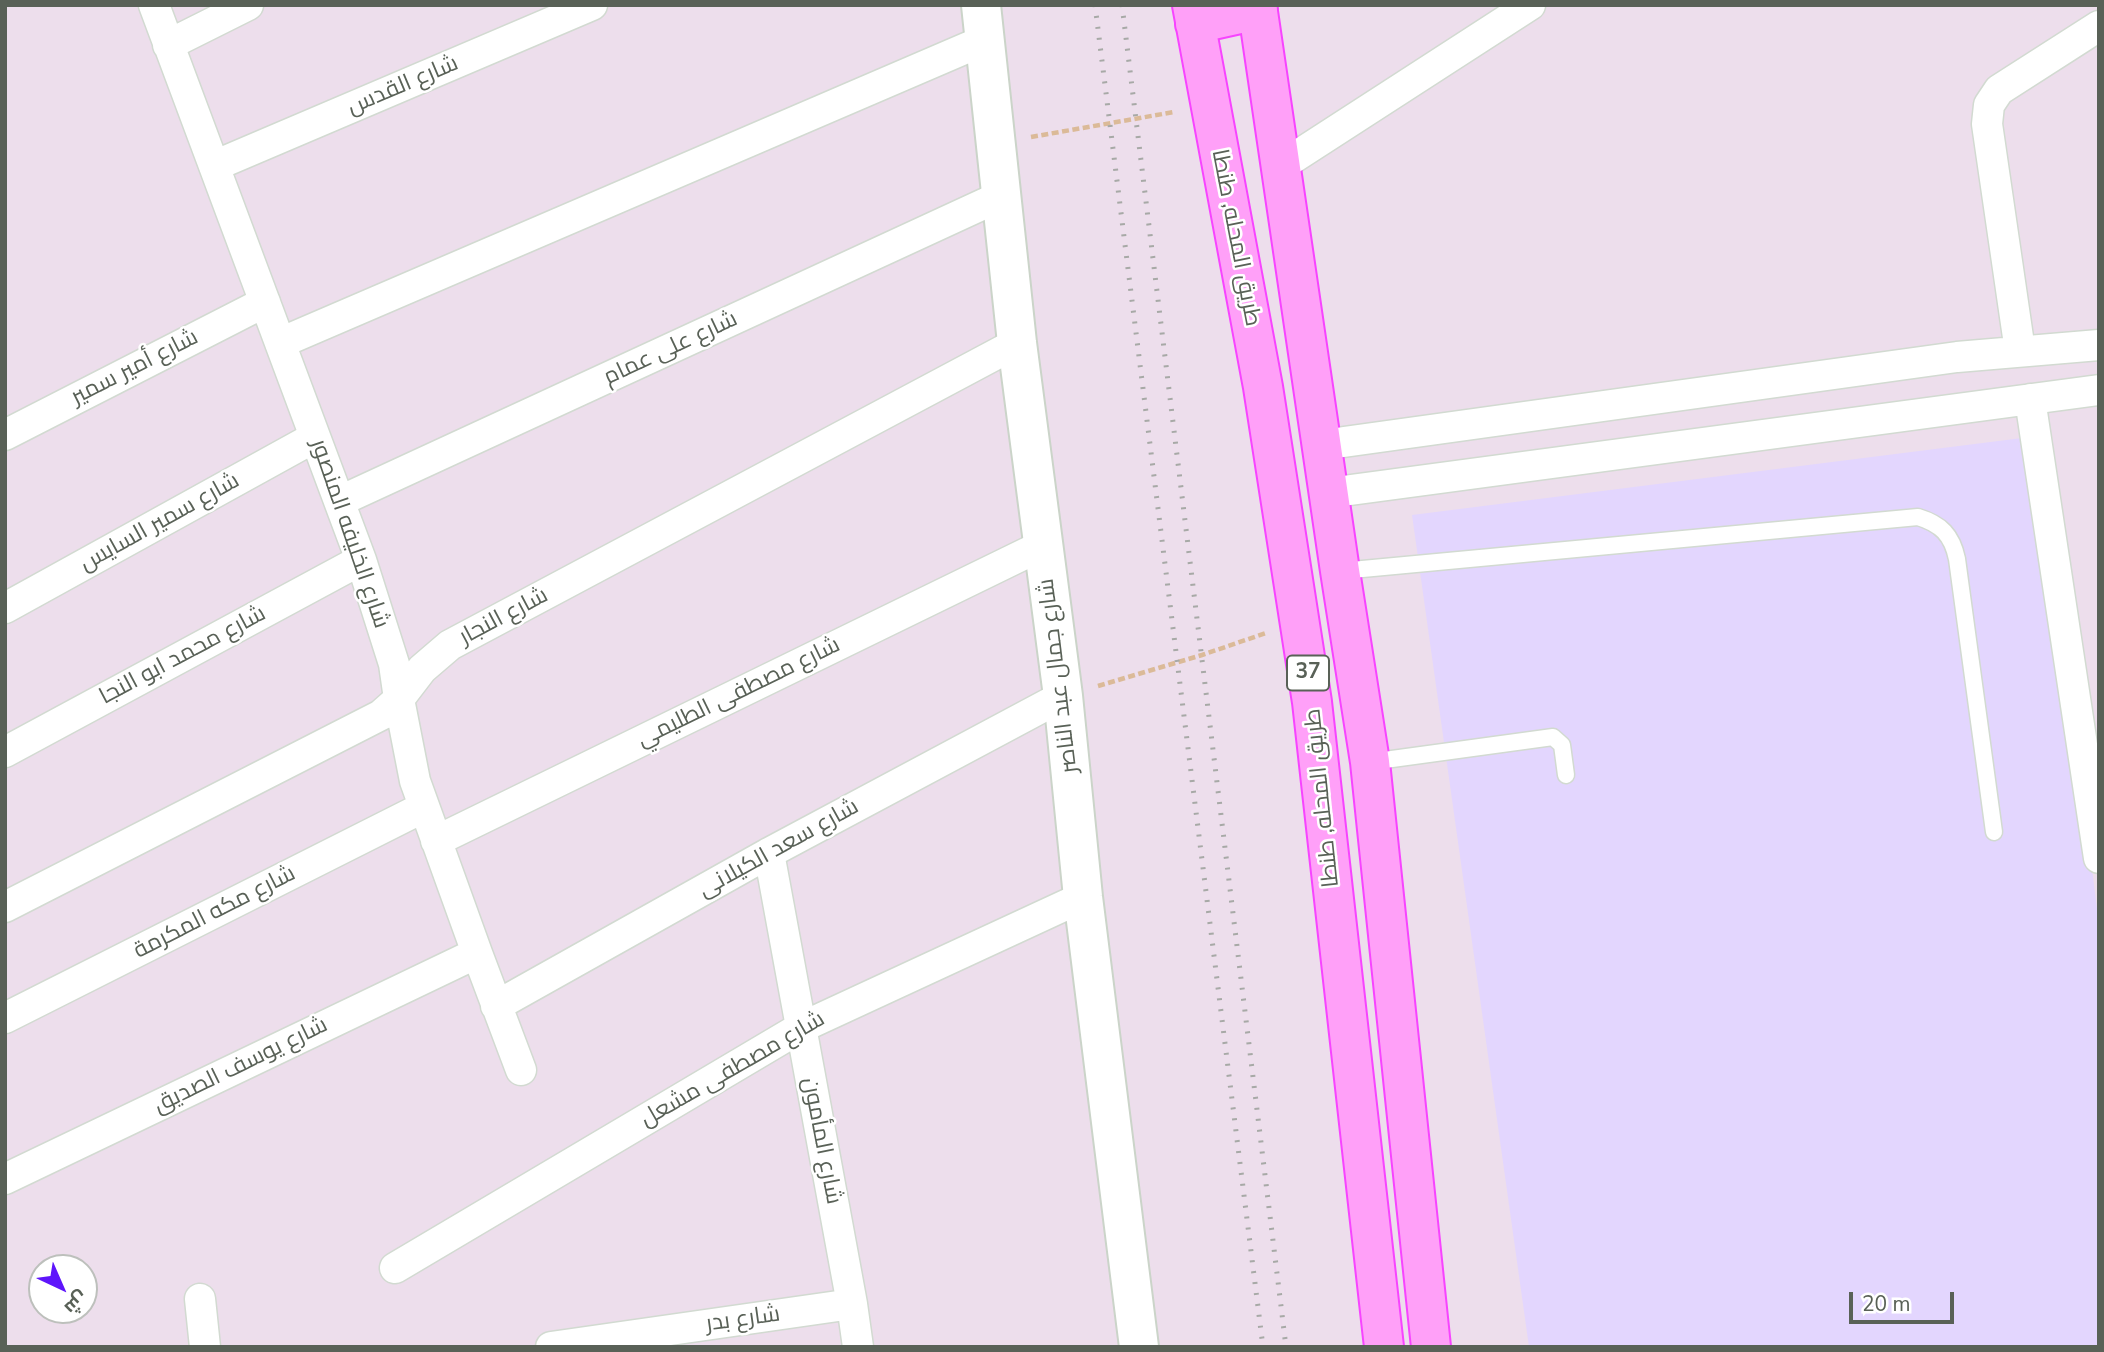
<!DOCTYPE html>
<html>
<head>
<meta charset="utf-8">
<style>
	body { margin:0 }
	#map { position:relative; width:2104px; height:1352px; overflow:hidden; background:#eddeec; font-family:"Nunito Sans",Cairo,sans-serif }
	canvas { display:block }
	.frame { position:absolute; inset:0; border:7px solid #596157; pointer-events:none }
	.north { position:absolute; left:28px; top:1254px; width:70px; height:70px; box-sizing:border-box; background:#fff; border:2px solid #bdc0bc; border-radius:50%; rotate:136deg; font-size:19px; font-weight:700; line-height:28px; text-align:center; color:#596157 }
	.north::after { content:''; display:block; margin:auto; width:24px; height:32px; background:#5e15fb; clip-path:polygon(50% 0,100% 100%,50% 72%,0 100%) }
	.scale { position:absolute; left:1849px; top:1292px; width:105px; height:32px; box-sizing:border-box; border:4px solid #596157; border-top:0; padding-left:9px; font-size:21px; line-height:24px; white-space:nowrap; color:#596157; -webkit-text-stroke:5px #fff; paint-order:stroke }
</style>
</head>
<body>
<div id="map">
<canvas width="2104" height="1352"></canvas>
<div class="frame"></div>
<div class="north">ش</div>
<div class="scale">20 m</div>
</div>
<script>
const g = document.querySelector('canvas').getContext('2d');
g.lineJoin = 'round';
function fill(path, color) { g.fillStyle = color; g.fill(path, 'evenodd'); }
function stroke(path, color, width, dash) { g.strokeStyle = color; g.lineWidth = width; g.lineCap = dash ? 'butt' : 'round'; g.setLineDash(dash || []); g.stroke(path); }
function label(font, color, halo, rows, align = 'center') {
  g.font = font + ' "Nunito Sans",Cairo,sans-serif'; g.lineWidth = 5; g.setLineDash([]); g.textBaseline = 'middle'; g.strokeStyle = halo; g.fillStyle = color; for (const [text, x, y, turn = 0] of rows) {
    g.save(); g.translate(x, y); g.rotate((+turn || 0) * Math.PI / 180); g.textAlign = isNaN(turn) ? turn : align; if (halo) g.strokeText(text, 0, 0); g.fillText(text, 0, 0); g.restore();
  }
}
fill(new Path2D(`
	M2038,436l61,489v422h-570l-117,-832z`), '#e3d6fe');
const lane = new Path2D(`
	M1341,571l577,-54c23,7 34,18 39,42l37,273
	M1370,762l183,-25 9,8 4,30`);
const street = new Path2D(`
	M154,5l207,555 33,104 5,35 16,82 62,172 44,117
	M168,45l80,-40
	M214,166l378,-161
	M1281,166l249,-161
	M280,343l705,-303
	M2020,351l-33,-227 2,-19 10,-15 100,-64
	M2030,399l69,459
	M5,435l260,-133
	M1322,445l635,-88 142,-12
	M1328,493l771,-103
	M340,501l661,-305
	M5,608l310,-171
	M5,752l356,-192
	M436,841l607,-296
	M769,853l83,451 6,43
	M5,907l376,-192 18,-16 23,-30 28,-24 567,-302
	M496,1006l273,-153 294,-157
	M5,1018l419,-211
	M5,1179l472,-226
	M395,1268l405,-240 283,-131
	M200,1299l5,48
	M551,1347l301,-43`);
const secondary = new Path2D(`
	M981,5l36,338 46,353 20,201 56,450`);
const primary = new Path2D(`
	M1192,5l71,382 49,315 72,645
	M1257,5l83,566 30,191 61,585
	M1195,24l63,-14`);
stroke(lane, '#d2dad1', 19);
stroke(street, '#d2dad1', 33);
stroke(secondary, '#cbd4c9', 42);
stroke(primary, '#f744ff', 42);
stroke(new Path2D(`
	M1031,137l143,-25
	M1098,686l104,-31 64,-22`), '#dbba98', 4.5, [7, 3.5]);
stroke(lane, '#fff', 16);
stroke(street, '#fff', 30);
stroke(secondary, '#fff', 38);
stroke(primary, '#ffa0f8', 38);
stroke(new Path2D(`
	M1095,5l168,1342
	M1122,5l164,1342`), '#a7a9a6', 5, [2, 9]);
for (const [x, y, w] of [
	[1308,673,42]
]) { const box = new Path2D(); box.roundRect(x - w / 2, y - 17.5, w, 35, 5); g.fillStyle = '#fff'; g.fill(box); stroke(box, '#596157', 2); }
label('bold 21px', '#596157', null, [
	["37",1308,673]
]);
label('23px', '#596157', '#fff', [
	["شارع القدس",403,86,-23],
	["طريق المحله, طنطا",1235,238,79],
	["شارع على عمام",671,349,-25],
	["شارع أمير سمير",135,368,-27],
	["شارع سمير السايس",160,523,-29],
	["شارع الخليفه المنصور",349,534,71],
	["شارع النجار",504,617,-28],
	["شارع محمد ابو النجا",183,656,-28],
	["شارع جمال عبد الناصر",1059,676,-97],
	["شارع مصطفى الطليمي",739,693,-26],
	["طريق المحله, طنطا",1323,798,-96],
	["شارع سعد الكيلانى",779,849,-29],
	["شارع مكه المكرمة",215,913,-27],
	["شارع يوسف الصديق",241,1066,-26],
	["شارع مصطفى مشعل",733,1070,-30],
	["شارع المأمون",821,1141,79],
	["شارع بدر",743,1320,-8]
]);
</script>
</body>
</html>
